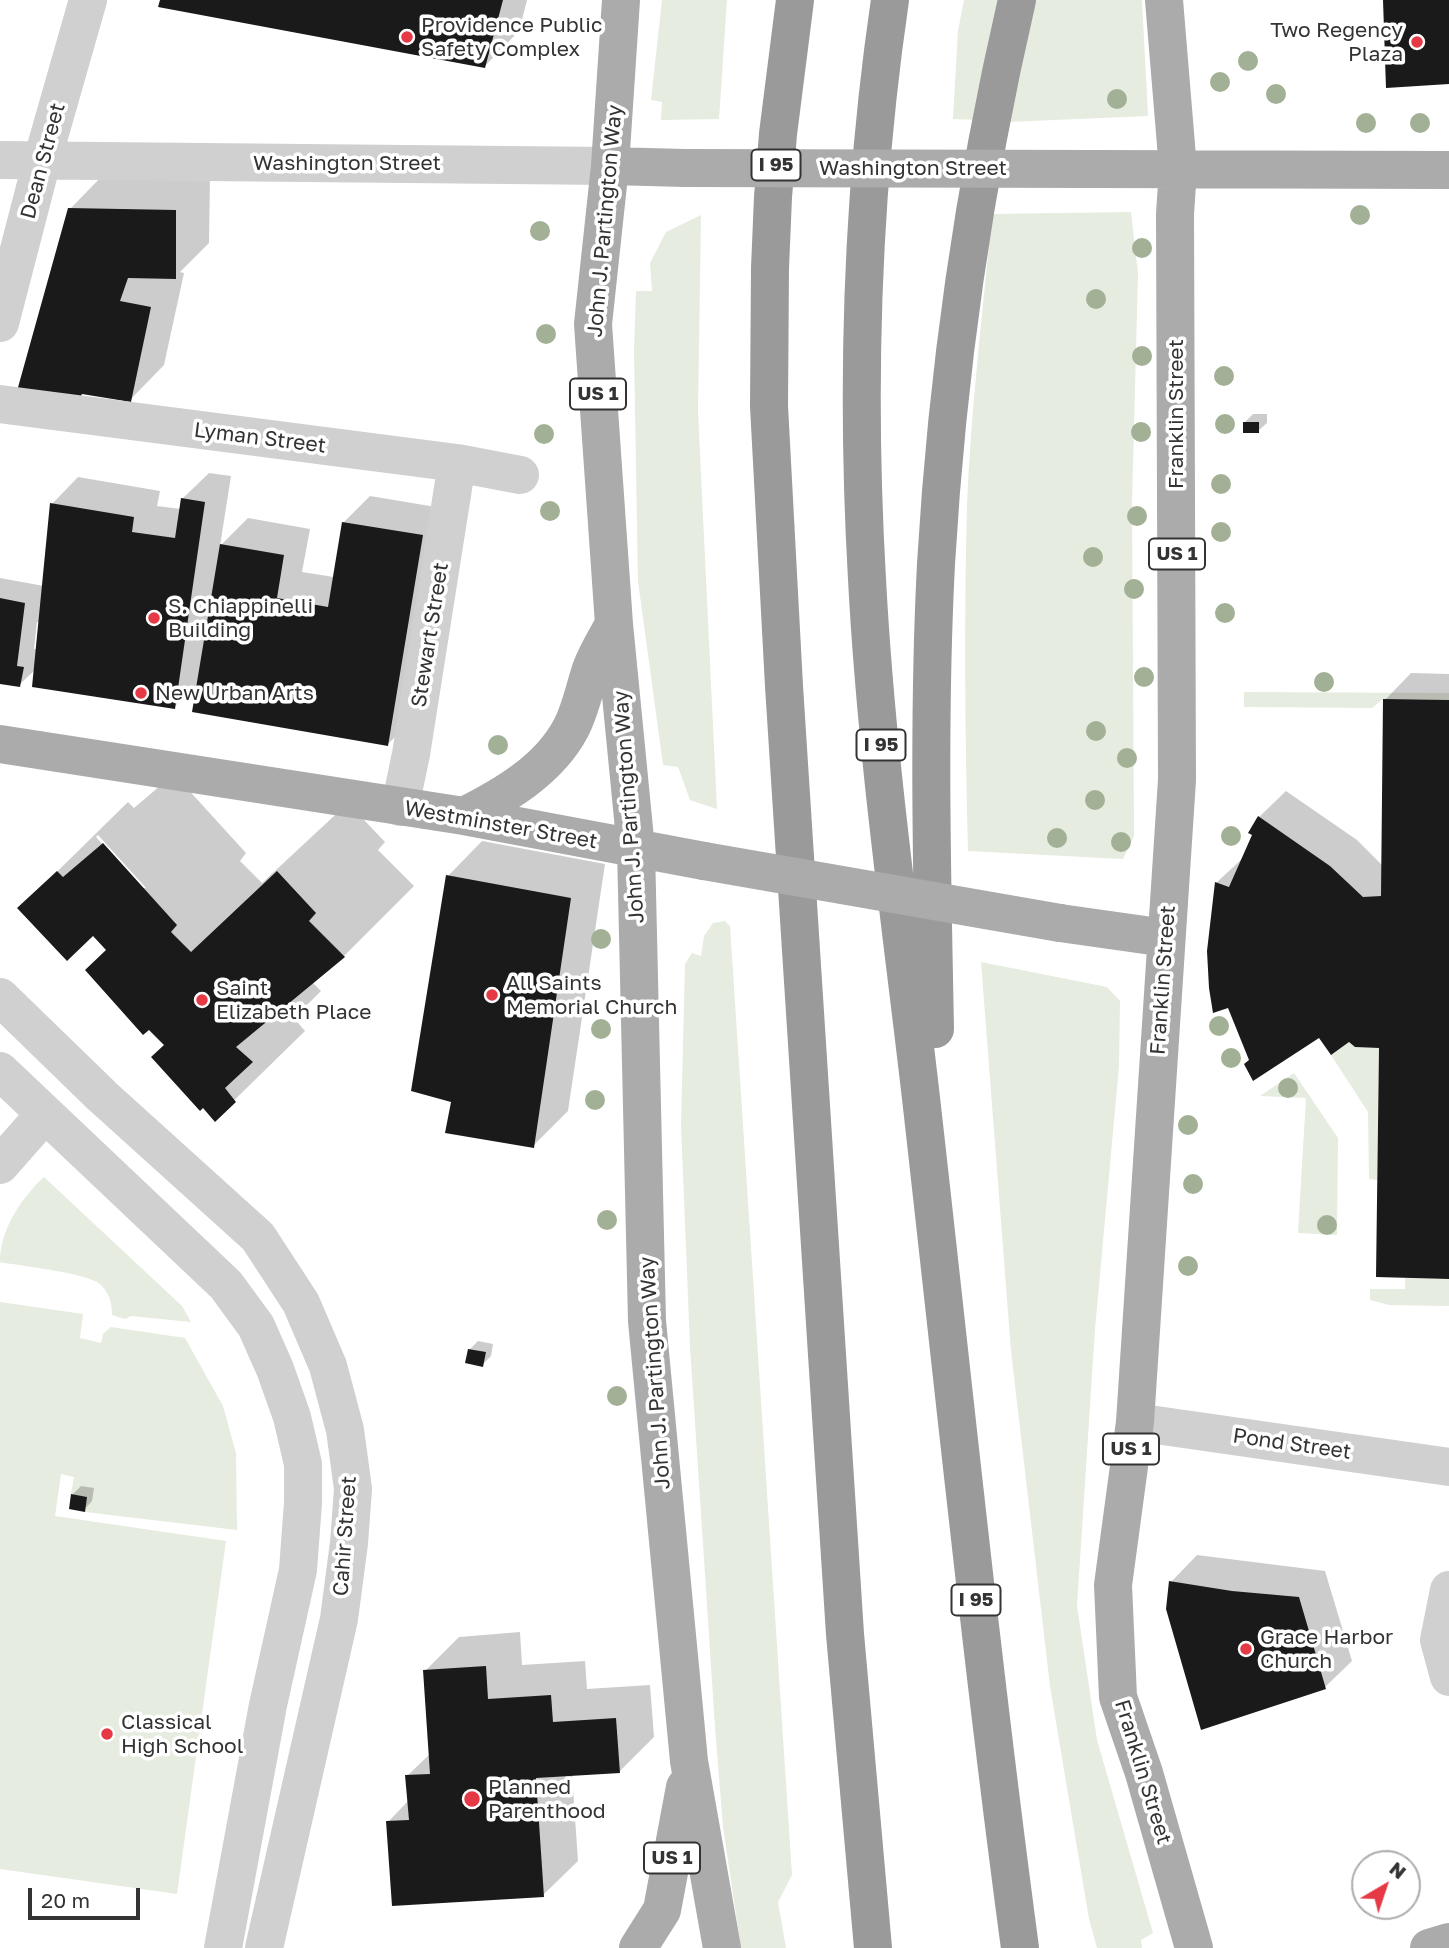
<!DOCTYPE html>
<html>
<head>
<meta charset="utf-8">
<style>
	body { margin:0 }
	#map { position:relative; width:1449px; height:1948px; overflow:hidden; background:#fff; font-family:"Golos Text",sans-serif }
	canvas { display:block }
	.north { position:absolute; left:1351px; top:1850px; width:70px; height:70px; box-sizing:border-box; background:#fff; border:2px solid #adadad; border-radius:50%; rotate:39deg; font-size:19px; font-weight:700; line-height:28px; text-align:center; color:#333 }
	.north::after { content:''; display:block; margin:auto; width:24px; height:32px; background:#e63946; clip-path:polygon(50% 0,100% 100%,50% 72%,0 100%) }
	.scale { position:absolute; left:28px; top:1888px; width:112px; height:32px; box-sizing:border-box; border:4px solid #333; border-top:0; padding-left:9px; font-size:21px; line-height:24px; white-space:nowrap; color:#333; -webkit-text-stroke:5px #fff; paint-order:stroke }
</style>
</head>
<body>
<div id="map">
<canvas width="1449" height="1948"></canvas>
<div class="north">N</div>
<div class="scale">20 m</div>
</div>
<script>
const g = document.querySelector('canvas').getContext('2d');
g.lineJoin = 'round';
function fill(path, color) { g.fillStyle = color; g.fill(path, 'evenodd'); }
function stroke(path, color, width, dash) { g.strokeStyle = color; g.lineWidth = width; g.lineCap = dash ? 'butt' : 'round'; g.setLineDash(dash || []); g.stroke(path); }
function label(font, color, halo, rows, align = 'center') {
  g.font = font + ' "Golos Text",sans-serif'; g.lineWidth = 7; g.setLineDash([]); g.textBaseline = 'middle'; g.strokeStyle = halo; g.fillStyle = color; for (const [text, x, y, turn = 0] of rows) {
    g.save(); g.translate(x, y); g.rotate((+turn || 0) * Math.PI / 180); g.textAlign = isNaN(turn) ? turn : align; if (halo) g.strokeText(text, 0, 0); g.fillText(text, 0, 0); g.restore();
  }
}
fill(new Path2D(`
	M662,0h65l-8,119 -58,1 1,-18 -11,-2z
	M964,0h40l-23,120 -28,-1 5,-88z
	M1033,0h109l6,116 -140,6z
	M1131,212l7,62 -6,228 2,334 -11,23 -155,-8c-3,-116 -4,-231 -1,-346 4,-97 16,-195 25,-291z
	M701,215l-3,197 19,397 -27,-9 -12,-33 -15,-2 -25,-184 -4,-230 2,-60h16l-2,-28 16,-31z
	M1244,692l205,1v7l-66,-1 -11,9 -128,-1z
	M725,921l5,5 62,949 -14,27 8,46h-45l-18,-121 -8,-100 -25,-381 -9,-221 4,-161 7,-11 9,3 3,-20 9,-13z
	M981,962l126,25 13,14 -1,65 -24,263 -18,277 20,134 56,193 -12,7 1,8h-45l-8,-29 -39,-233 -39,-335z
	M1349,1042l6,5 24,1 -2,132 -8,-1 -1,-67 -37,-57z
	M1294,1073l44,65 -1,97 -39,-2 8,-135 -46,-2z
	M44,1177l138,129 9,16 -60,-6 -6,3 -13,-4c0,-11 -2,-21 -11,-30 -11,-12 -81,-19 -101,-23 0,-32 21,-64 44,-85z
	M1405,1278l44,1v27l-60,-1 -19,-5v-11h35z
	M0,1302l83,12 -3,24 21,5 2,-9 8,-7 74,11 38,68 13,47 1,77 -152,-18 1,-15 -15,-3 3,-17 -13,-3 -6,42 171,25 -49,353 -177,-25z`), '#e6ecdf');
fill(new Path2D(`
	M162,0h365l-8,31 -34,35z
	M104,174l106,3 -1,66 -29,29 4,1 -20,92 -34,35 -60,-191z
	M1253,414h14v9l-9,8 -13,-9z
	M209,473l22,3 -11,70 28,-28 62,11 -8,43 32,5 9,-54 27,-27 78,13 -34,209 -26,26 -189,-62 -25,25 -138,-38 -17,16 -19,-3v-104l44,8 8,-82 26,-27 82,14 -3,15 24,3 1,-10zM37,622h3l-2,27h-4z
	M1411,673l38,1v604l-69,-232 -61,-10 -103,-153 28,-26 15,-40 27,-26 71,49 26,26 2,-166z
	M174,774l72,79 -6,8 22,22 86,-80 37,39 -7,8 36,36 -70,70 -32,26 9,9 -27,27 11,13 -90,88 -12,-13 -95,-156 -15,-16 -73,-26 108,-106 6,6zM98,835l48,53h-5l-45,-51z
	M482,841l123,23 -37,247 -35,35 -80,-46 -5,-224z
	M478,1341l15,3 -2,12 -9,9 -13,-15z
	M81,1486l13,2 -2,13 -8,9 -12,-15z
	M1197,1555l128,16 27,90 -27,26 -154,-105z
	M520,1632l2,33 63,-4 2,28 63,-4 4,52 -34,34 -48,3 6,87 -35,34 -155,-73 21,-22 -2,-24 24,-23 -6,-82 34,-34z`), '#0003');
fill(new Path2D(`
	M160,0h343l-18,68 -327,-61z
	M1383,0h66v84l-63,4z
	M68,208l108,2v69l-48,-1 -8,23 31,6 -20,95 -49,-8 -2,4 -63,-7z
	M1243,422h16v11h-16z
	M181,498l24,4 -30,207 -143,-22 18,-184 84,14 -2,15 43,6z
	M342,522l81,13 -35,211 -196,-34 28,-168 64,11 -7,43 51,9z
	M0,598l25,5 -8,63 7,1 -4,20 -20,-3z
	M1383,699l66,1v579l-73,-2 3,-229 -24,-1 -6,-5 -18,13 -12,-17 -66,43 -9,-17 5,-4 -21,-52 -15,5 -4,-25 -2,-37 8,-69 14,5 23,-52 -4,-2 10,-17 72,50 33,31 18,-1z
	M103,843l74,82 -6,7 20,20 86,-81 39,42 -7,8 36,36 -109,90 17,15 -28,26 11,14 -21,20 -12,-14 -3,3 -49,-54 13,-12 -15,-15 -6,5 -58,-65 21,-20 -13,-14 -26,25 -50,-53 40,-37 6,6z
	M446,875l125,23 -37,250 -89,-15 6,-31 -40,-11z
	M468,1349l18,3 -3,15 -18,-4z
	M71,1494l16,3 -2,15 -16,-3z
	M1169,1581l63,10 67,6 27,92 -125,41 -35,-121z
	M486,1666l2,33 63,-4 2,27 63,-4 4,55 -84,5 8,119 -152,9 -6,-85 23,-1 -4,-45 25,-1 -7,-104z`), '#1a1a1a');
stroke(new Path2D(`
	M0,160l610,6
	M0,323l42,-162 46,-161
	M0,404l457,59 63,12
	M400,807l11,-53 46,-291
	M0,997l102,99 156,141 43,66 27,63 17,64 8,59 -4,54 -10,76 -75,329
	M0,1071l226,214 30,41 19,43 17,48 11,47v39l-5,67 -30,135 -45,243
	M0,1165l44,-50
	M1135,1422l314,45
	M1449,1590l-10,50 10,37`), '#d0d0d0', 38);
stroke(new Path2D(`
	M621,0l-11,166 -17,158 21,300 22,225 11,472 42,440 33,187
	M1164,0l14,169 -3,45 2,566 -42,642 -22,163 5,112 26,76 50,175
	M610,166l75,2
	M1094,169l355,1
	M0,744l464,72 240,45
	M464,816c40,-20 85,-46 107,-88 9,-17 13,-37 19,-56 5,-16 16,-33 24,-48
	M1060,923l106,15
	M638,1948l24,-38 23,-123
	M1429,1948l20,-6`), '#ababab', 38);
stroke(new Path2D(`
	M795,0l-17,134 -5,63 -3,71 -1,138 15,280 61,948 28,314
	M890,0c-28,190 -34,387 -23,579 9,173 34,346 54,519 32,283 61,567 99,850
	M935,1029c-3,-155 -7,-310 1,-465 11,-189 38,-379 81,-564`), '#9a9a9a', 38);
stroke(new Path2D(`
	M685,168l409,1
	M704,861l356,62`), '#ababab', 38);
g.fillStyle = '#a2b095';
for (const [x, y] of [
	[1248,61],
	[1220,82],
	[1276,94],
	[1117,99],
	[1366,123],
	[1420,123],
	[1360,215],
	[540,231],
	[1142,248],
	[1096,299],
	[546,334],
	[1142,356],
	[1224,376],
	[1225,424],
	[1141,432],
	[544,434],
	[1221,484],
	[550,511],
	[1137,516],
	[1221,532],
	[1093,557],
	[1134,589],
	[1225,613],
	[1144,677],
	[1324,682],
	[1096,731],
	[498,745],
	[1127,758],
	[1095,800],
	[1231,836],
	[1057,838],
	[1121,842],
	[601,939],
	[1219,1026],
	[601,1029],
	[1231,1058],
	[1288,1088],
	[595,1100],
	[1188,1125],
	[1193,1184],
	[607,1220],
	[1327,1225],
	[1188,1266],
	[617,1396]
]) { g.beginPath(); g.arc(x, y, 10, 0, 2 * Math.PI); g.fill(); }
for (const [x, y, r, color] of [
	[407,37,7,"#e63946"],
	[1417,42,7,"#e63946"],
	[154,618,7,"#e63946"],
	[141,693,7,"#e63946"],
	[492,995,7,"#e63946"],
	[202,1000,7,"#e63946"],
	[1246,1649,7,"#e63946"],
	[107,1734,7,"#e63946"],
	[472,1799,9,"#e63946"]
]) { const dot = new Path2D(); dot.arc(x, y, r, 0, 2 * Math.PI); g.fillStyle = color; g.fill(dot); stroke(dot, '#fff', 2.5); }
for (const [x, y, w] of [
	[776,165,49],
	[598,394,56],
	[1177,554,56],
	[881,745,49],
	[1131,1449,56],
	[976,1600,49],
	[672,1858,56]
]) { const box = new Path2D(); box.roundRect(x - w / 2, y - 15.5, w, 31, 5); g.fillStyle = '#fff'; g.fill(box); stroke(box, '#333', 2); }
label('bold 19px', '#333', null, [
	["I 95",776,165],
	["US 1",598,394],
	["US 1",1177,554],
	["I 95",881,745],
	["US 1",1131,1449],
	["I 95",976,1600],
	["US 1",672,1858]
]);
label('21px', '#333', '#fff', [
	["Providence Public",421,25],
	["Safety Complex",421,49],
	["Two Regency",1403,30,"right"],
	["Plaza",1403,54,"right"],
	["S. Chiappinelli",168,606],
	["Building",168,630],
	["New Urban Arts",155,693],
	["All Saints",506,983],
	["Memorial Church",506,1007],
	["Saint",216,988],
	["Elizabeth Place",216,1012],
	["Grace Harbor",1260,1637],
	["Church",1260,1661],
	["Classical",121,1722],
	["High School",121,1746],
	["Planned",488,1787],
	["Parenthood",488,1811]
], 'left');
label('21px', '#333', '#fff', [
	["Dean Street",43,161,-75],
	["Washington Street",347,163],
	["Washington Street",913,168],
	["John J. Partington Way",605,221,-85],
	["Franklin Street",1176,414,-90],
	["Lyman Street",260,438,7],
	["Stewart Street",430,635,-81],
	["John J. Partington Way",629,807,-94],
	["Westminster Street",501,825,10],
	["Franklin Street",1163,980,-86],
	["John J. Partington Way",655,1373,-94],
	["Pond Street",1292,1444,8],
	["Cahir Street",345,1536,-86],
	["Franklin Street",1143,1772,73]
]);
</script>
</body>
</html>
